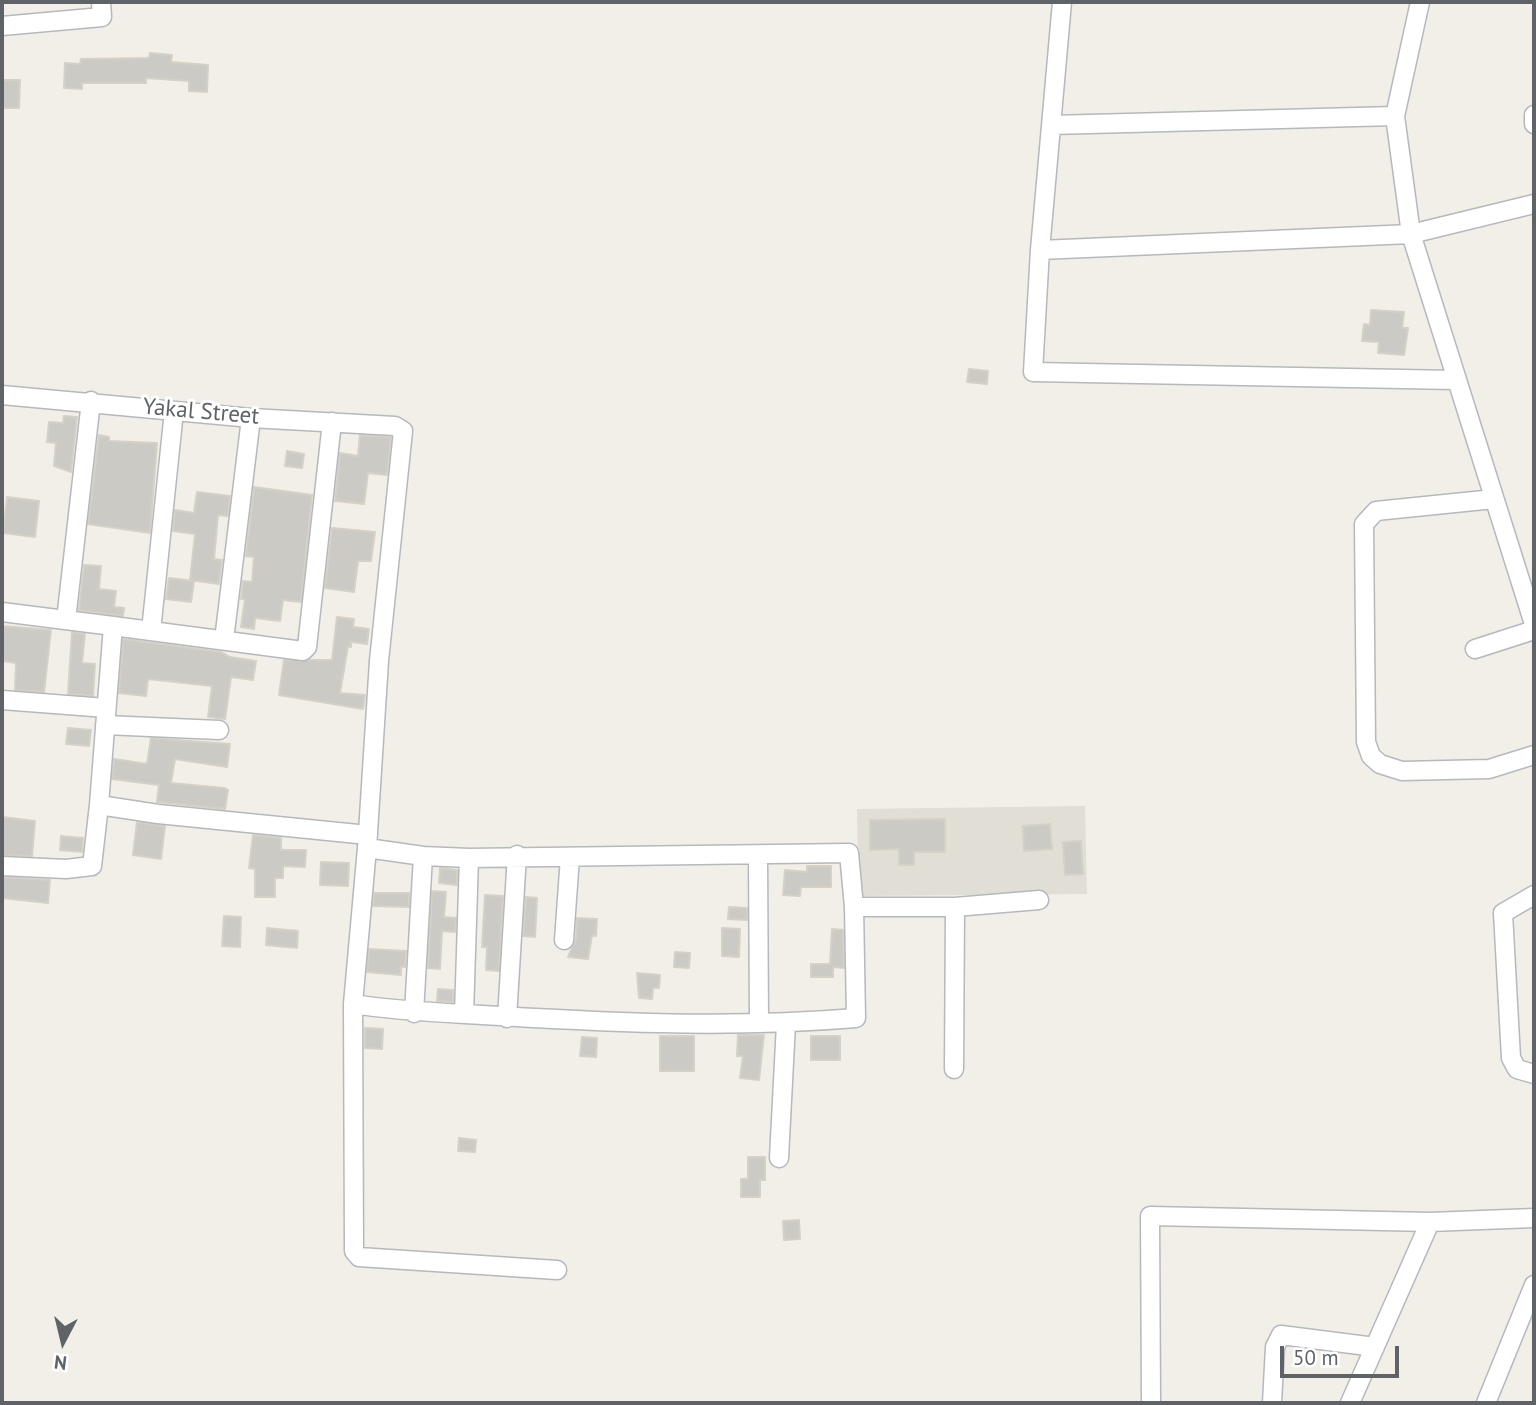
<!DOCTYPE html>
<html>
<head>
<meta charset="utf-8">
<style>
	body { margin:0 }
	#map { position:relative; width:1536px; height:1405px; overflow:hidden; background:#f1efe8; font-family:"PT Sans",sans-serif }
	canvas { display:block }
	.frame { position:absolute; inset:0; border:4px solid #5f6368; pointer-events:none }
	.north { position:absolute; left:28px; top:1307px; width:70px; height:70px; -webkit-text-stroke:5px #fff; paint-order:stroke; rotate:187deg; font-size:19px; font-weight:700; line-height:28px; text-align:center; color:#5f6368 }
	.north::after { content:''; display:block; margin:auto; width:24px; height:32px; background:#5f6368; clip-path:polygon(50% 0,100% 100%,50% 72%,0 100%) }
	.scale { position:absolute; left:1280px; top:1346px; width:119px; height:32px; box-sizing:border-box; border:4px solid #5f6368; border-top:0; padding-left:9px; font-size:21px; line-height:24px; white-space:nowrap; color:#5f6368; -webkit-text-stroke:5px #fff; paint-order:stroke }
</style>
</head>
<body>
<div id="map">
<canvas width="1536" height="1405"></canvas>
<div class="frame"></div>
<div class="north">N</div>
<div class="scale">50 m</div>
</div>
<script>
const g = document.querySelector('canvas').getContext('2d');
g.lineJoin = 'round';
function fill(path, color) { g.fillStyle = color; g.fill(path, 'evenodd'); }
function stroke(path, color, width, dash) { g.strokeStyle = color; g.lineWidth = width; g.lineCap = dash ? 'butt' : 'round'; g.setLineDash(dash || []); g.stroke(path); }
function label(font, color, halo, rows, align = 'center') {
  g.font = font + ' "PT Sans",sans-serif'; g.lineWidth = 6; g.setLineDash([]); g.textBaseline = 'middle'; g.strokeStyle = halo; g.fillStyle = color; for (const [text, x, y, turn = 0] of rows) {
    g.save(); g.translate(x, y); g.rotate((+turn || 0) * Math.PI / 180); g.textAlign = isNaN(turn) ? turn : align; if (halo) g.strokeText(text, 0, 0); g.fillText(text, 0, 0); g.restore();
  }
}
fill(new Path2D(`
	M1085,806l2,88 -229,2 -1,-87z`), '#e1ded6');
const building = new Path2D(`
	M150,53l22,2 -1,7 37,3 -1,27 -18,-1v-10l-43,-3v5h-64v6l-18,-1 1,-25 15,1 1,-5 68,-1z
	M2,80h18l-1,28h-17z
	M1371,310l33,2 -2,16h6l-4,27 -26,-2 1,-11 -17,-1 2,-17 6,1z
	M969,369l19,2 -1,13 -20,-2z
	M64,416l13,1 -6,55 -17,-6 2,-23 -9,-1 2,-20 14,1z
	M99,435l10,2v4l48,2 -7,90 -62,-9z
	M360,435l31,2 -4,38 -19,-2 -4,31 -29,-3 5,-48 18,3z
	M287,451l17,3 -2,14 -17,-2z
	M254,487l58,8 -11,107 -18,-2 -3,21 -25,-3 -1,11 -13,-2 4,-28h-4l2,-18 9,1 2,-25 -8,-1z
	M197,492l33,4 -2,20 -10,-1 -4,44 8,1 -3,24 -29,-4 5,-46 -22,-3 2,-21 19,3z
	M7,497l32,4 -4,36 -32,-4z
	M332,528l43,4 -4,29h-13l-4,31 -29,-4z
	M84,565l17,1 -2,23 17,2 -2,16 10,1 -1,8 -44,-6z
	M169,578l25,3 -3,21 -25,-3z
	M337,617l17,2 -1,8 16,2 -2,15 -16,-2v5l-3,-1 -8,47 25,2 -2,14 -84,-14 5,-35h48z
	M2,626l49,4 -7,62 -29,-2 1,-27 -14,-2z
	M72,632l13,2 -3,29 13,1 -2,32 -25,-2z
	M123,639l98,13 9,5 26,4 -3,19 -22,-3 -6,42 -17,-2 4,-31 -64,-7 -2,17 -27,-3z
	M68,728l23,2 -2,16 -23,-2z
	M151,738l79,6 -3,23 -52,-8 -4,24 53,5 4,2 -3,19 -68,-7 2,-17 -47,-6 2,-20 33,5z
	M2,817l33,4 -3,35 -30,-1z
	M945,819v33h-31v13h-15v-16l-29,1v-30z
	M137,822l28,4 -4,33 -28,-4z
	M1050,824l2,25 -28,2 -1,-25z
	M253,835l28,3v12h25l-1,17 -22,-1v12h-8v19h-20v-28l-6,-1z
	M61,836l22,2 -1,14 -22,-2z
	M1081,841l2,33 -18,1 -2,-33z
	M321,862l28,1 -1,23 -28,-1z
	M807,866h24v21h-30l-1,9 -17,-1 2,-25 22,2z
	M440,868l17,2v15l-18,-2z
	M2,877l48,3 -2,23 -46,-5z
	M432,891l14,1 -2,25 12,1 -1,14 -13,-1 -2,38 -12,-1z
	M374,893h35v14l-36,-1z
	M485,895l18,1 -4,75 -13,-1 1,-23h-5z
	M526,897l11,1 -2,39 -12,-1z
	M729,907l18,1v12l-19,-1z
	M224,916l17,1 -1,30 -18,-1z
	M577,918l20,1 -1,17 -4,-1 -4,24 -20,-2 8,-18z
	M267,928l31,3 -1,17 -31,-3z
	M722,928l18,1 -1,28 -17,-1z
	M832,929l11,1 1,38 -11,-1v10h-22v-13h19z
	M369,949l37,2 -1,16 -4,-1v9l-34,-3z
	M675,952l15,1 -1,15 -15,-1z
	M637,973l23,2 -1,13h-6l-1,11 -13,-1z
	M438,989l15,1v12l-16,-1z
	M365,1028l18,1 -1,20 -17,-1z
	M738,1035h26l-5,45 -19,-2 3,-22h-6z
	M660,1036h34v35h-34z
	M811,1036h29v24h-29z
	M582,1037l15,1 -1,19 -16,-1z
	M459,1138l17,2 -1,12 -17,-1z
	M748,1157h17v23h-5v17h-19v-18h7z
	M799,1220l1,19 -16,1 -1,-19z`);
fill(building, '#cccac5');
stroke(building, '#d6d1c6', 2);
const street = new Path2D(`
	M1062,2l-22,248 -7,122 422,8
	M1420,2l-25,114 16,118 123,390
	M2,26l100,-9 -1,-15
	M1534,115v9
	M1051,125l344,-9
	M1040,250l371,-16 123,-30
	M2,395l249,23 144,8 8,5 -24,230 -12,187 -14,156
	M174,411l-23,220 152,20 4,-4 25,-225
	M1494,499l-118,12 -12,13 2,218 5,14 9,8 22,7 87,-2 45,-14
	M2,612l111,14
	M66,620l25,-219
	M151,631l-38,-5 -14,179 59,9 210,21
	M224,640l27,-222
	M1475,649l59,-19
	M2,700l104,8
	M105,725l114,5
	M367,848l56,8 46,2 380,-5 5,54 2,111c-133,11 -259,4 -391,-4 -38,-2 -74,-4 -112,-10l1,247 5,6 198,13
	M758,856l1,167
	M2,866l64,3 26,-3 7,-61
	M1534,895l-31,18 8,145 6,11 17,5
	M854,907h101l84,-7
	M564,940l6,-83
	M414,1013l9,-157
	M464,1014l5,-156
	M507,1018l10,-163
	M954,1069l1,-162
	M779,1158l7,-134
	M1151,1403l-1,-187 280,6 104,-4
	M1272,1403l3,-56 6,-12 94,12
	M1350,1403l80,-181
	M1486,1403l48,-118`);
stroke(street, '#b5b8bc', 21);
stroke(street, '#fff', 18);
label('23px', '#5f6368', '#fff', [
	["Yakal Street",201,412,5]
]);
</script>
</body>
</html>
